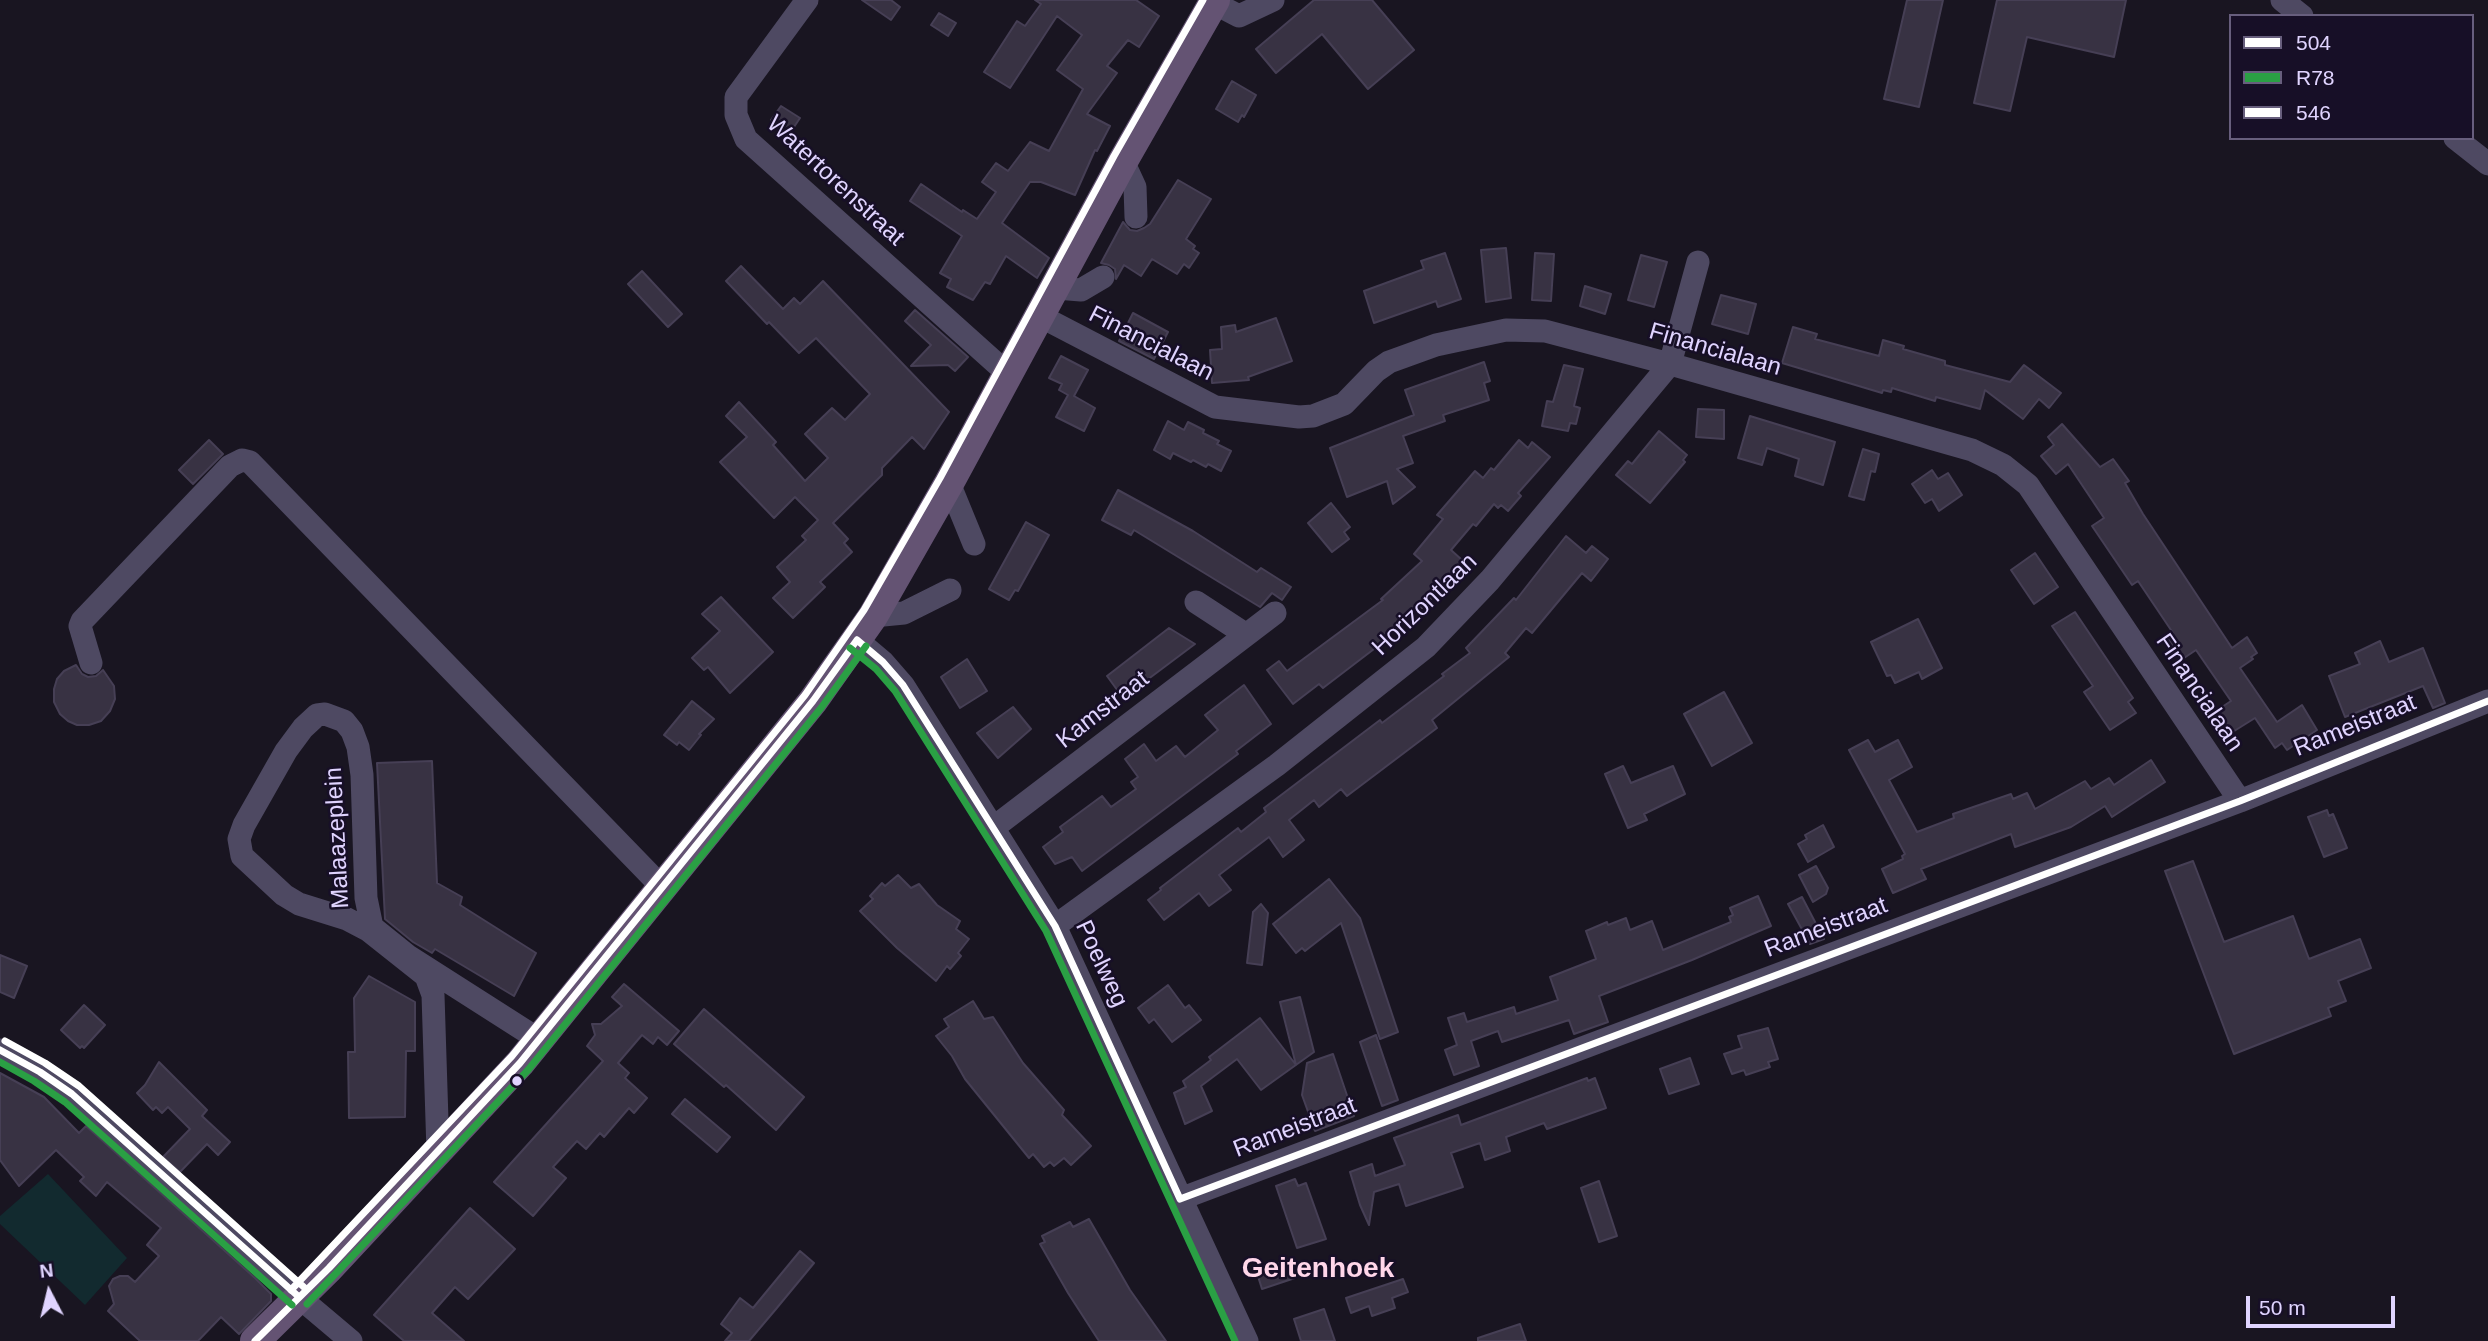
<!DOCTYPE html>
<html>
<head>
<meta charset="utf-8">
<style>
	body { margin:0 }
	#map { position:relative; width:2488px; height:1341px; overflow:hidden; background:#191521; font-family:Helvetica,sans-serif }
	canvas { display:block }
	.legend { position:absolute; left:2229px; top:14px; width:245px; height:126px; box-sizing:border-box; background:#170f27; border:2px solid #675e7d; margin:0; padding:9px 12px; list-style:none; font-size:21px; color:#e0d4ff }
	.legend li { display:flex; align-items:center; gap:14px; height:35px }
	.legend b { width:35px; border:2px solid #675e7d }
	.north { position:absolute; left:14px; top:1257px; width:70px; height:70px; -webkit-text-stroke:5px #170f27; paint-order:stroke; rotate:353deg; font-size:19px; font-weight:700; line-height:28px; text-align:center; color:#e0d4ff }
	.north::after { content:''; display:block; margin:auto; width:24px; height:32px; background:#e0d4ff; clip-path:polygon(50% 0,100% 100%,50% 72%,0 100%) }
	.scale { position:absolute; left:2246px; top:1296px; width:149px; height:32px; box-sizing:border-box; border:4px solid #e0d4ff; border-top:0; padding-left:9px; font-size:21px; line-height:24px; white-space:nowrap; color:#e0d4ff; -webkit-text-stroke:5px #170f27; paint-order:stroke }
</style>
</head>
<body>
<div id="map">
<canvas width="2488" height="1341"></canvas>
<ul class="legend">
<li><b style="height:9px;background:#fff"></b>504</li>
<li><b style="height:9px;background:#2aa044"></b>R78</li>
<li><b style="height:9px;background:#fff"></b>546</li>
</ul>
<div class="north">N</div>
<div class="scale">50 m</div>
</div>
<script>
const g = document.querySelector('canvas').getContext('2d');
g.lineJoin = 'round';
function fill(path, color) { g.fillStyle = color; g.fill(path, 'evenodd'); }
function stroke(path, color, width, dash) { g.strokeStyle = color; g.lineWidth = width; g.lineCap = dash ? 'butt' : 'round'; g.setLineDash(dash || []); g.stroke(path); }
function label(font, color, halo, rows, align = 'center') {
  g.font = font + ' Helvetica,sans-serif'; g.lineWidth = 5; g.setLineDash([]); g.textBaseline = 'middle'; g.strokeStyle = halo; g.fillStyle = color; for (const [text, x, y, turn = 0] of rows) {
    g.save(); g.translate(x, y); g.rotate((+turn || 0) * Math.PI / 180); g.textAlign = isNaN(turn) ? turn : align; if (halo) g.strokeText(text, 0, 0); g.fillText(text, 0, 0); g.restore();
  }
}
fill(new Path2D(`
	M48,1174l79,84 -42,47 -85,-81v-8z`), '#122a2f');
const building = new Path2D(`
	M862,0h29l9,7 -9,13z
	M1035,0h101l23,16 -20,31 -11,-7 -21,26 10,7 -30,41 23,12 -13,25 -2,-1 -20,45 -34,-13h-11l-28,41 47,35 -12,20 -31,-22 -16,28 -5,-2 -12,18 -26,-13 4,-8 -11,-6 22,-37 -52,-35 11,-17 41,28 1,-2 14,9 19,-27 -14,-10 14,-19 12,8 22,-29 19,9 34,-62 -26,-19 25,-35 -25,-19 -47,72 -26,-16 33,-51 8,5 16,-22z
	M1314,0h58l42,50 -46,39 -46,-55 -46,39 -20,-24z
	M1907,0h36l-24,107 -35,-8z
	M1997,0h129l-12,57 -87,-20 -17,74 -36,-8z
	M939,13l17,10 -8,13 -17,-11z
	M1232,81l24,14 -12,22 -2,-2 -4,7 -22,-13z
	M781,106l19,12 -10,15 -19,-13z
	M1178,180l33,19 -25,40 9,7 -2,3 6,4 -10,15 -5,-4 -7,10 -25,-15 -11,17 -17,-11 -8,14 -1,-10 -6,-4 -8,-2 22,-41 7,8 7,1 7,-3 6,-4z
	M1506,248l5,50 -25,4 -5,-52z
	M1445,253l16,46 -23,8 -2,-6 -62,22 -10,-32 60,-22 -3,-8z
	M1535,253l19,1 -3,47 -19,-1z
	M1641,255l26,7 -13,45 -26,-7z
	M741,266l42,43 11,-11 6,6 23,-23 126,131 -25,37 -12,-12 -30,31v7l-49,48 15,16 -4,4 8,9 -32,30 5,5 -32,31 -20,-20 17,-16 -13,-15 29,-27 -4,-4 16,-16 -23,-23 -21,21 -54,-56 27,-25 -21,-21 13,-14 37,40 -3,3 32,36 23,-23 -23,-24 27,-26 13,12 25,-26 -54,-56 -17,15 -30,-31 -2,2 -41,-43z
	M642,271l40,43 -14,13 -40,-43z
	M1585,286l26,8 -6,20 -25,-8z
	M1721,295l35,9 -8,30 -36,-10z
	M915,310l53,47 -13,14 -7,-6 -37,1 20,-21 -26,-24z
	M1133,313l35,19 -14,27 -35,-18z
	M1276,318l16,43 -44,16 1,3 -37,3 -2,-33 12,-1 -1,-22 14,-2 1,7z
	M1793,327l24,7 -2,5 64,17 4,-16 21,6 -1,3 42,12v4l65,17 14,-17 37,28 -12,15 -10,-9 -16,20 -38,-29 -5,19 -44,-12 -1,4 -43,-13 -1,4 -8,-2 -1,3 -100,-30z
	M1061,356l27,14 -14,26 21,12 -11,23 -28,-14 12,-22 -9,-5 3,-6 -13,-6z
	M1484,362l6,19 -6,2 5,17 -46,15 2,6 -42,15 10,27 -16,6 18,18 -22,17 -6,-23 -40,16 -17,-49 84,-33 -9,-25z
	M1564,365l19,4 -9,37 6,2 -4,16 -6,-1 -2,8 -26,-5 5,-25 6,1z
	M1698,409l26,1v29l-28,-2z
	M1750,416l85,26 -12,43 -28,-9 4,-17 -32,-11 -5,17 -24,-7z
	M1168,421l16,9 4,-8 16,8 -1,3 16,8 -2,3 14,7 -10,20 -13,-7 -2,3 -13,-7 -2,2 -18,-9 -3,6 -16,-9z
	M2062,424l38,43 13,-8 16,22 -4,2 18,31 89,134 15,-11 10,16 -6,4 2,2 -13,9 37,54 25,-17 15,25 -30,20 -5,-7 -7,5 -20,-30 -24,15 -15,-22 15,-10 -35,-51 -15,10 -14,-22 6,-5 -35,-52 -6,4 -40,-59 12,-8 -36,-54 -12,10 -15,-18 13,-11 -6,-8z
	M1659,431l28,24 -4,5 2,2 -35,41 -34,-28 12,-14 4,3z
	M209,440l14,14 -30,30 -14,-14z
	M1519,440l9,8 4,-6 18,15 -32,36 3,3 -13,15 -7,-6 -3,3 -4,-4 -18,22 -3,-2 -22,26 11,10 -27,35 -13,13 -3,-4 -30,30 2,2 -68,52 -4,-4 -26,20 -26,-34 12,-9 8,10 96,-71 -2,-1 41,-38 -8,-7 29,-35 -6,-4 38,-44 8,7 8,-10 3,2z
	M1863,449l16,5 -4,18 -4,-1 -7,29 -15,-4z
	M1932,470l6,9 10,-6 14,22 -23,16 -7,-12 -7,4 -13,-19z
	M1118,490l75,41 64,41 4,-4 30,19 -9,13 -10,-7 -12,14 -126,-77 -3,5 -29,-15z
	M1331,503l19,24 -6,5 5,7 -17,13 -24,-29z
	M1026,522l23,13 -31,56 -3,-1 -6,10 -20,-11z
	M1566,536l20,17 6,-7 16,13 -17,22 -9,-8 -50,60 -6,-5 -21,25 4,4 -77,63 5,8 -90,68 -6,-7 -22,18 -5,-7 -25,20 15,20 -21,17 -14,-20 -50,38 12,15 -22,16 -10,-13 -35,27 -16,-20 13,-10 -1,-2 78,-60 3,4 25,-20 -2,-4 116,-88 2,3 62,-47 -2,-2 28,-21 -4,-5 48,-50 2,2z
	M2035,553l23,34 -24,17 -23,-34z
	M721,597l52,55 -43,41 -22,-26 -4,3 -12,-12 28,-27 -18,-17z
	M2075,612l58,86 -5,4 8,11 -26,17 -26,-38 9,-6 -41,-60z
	M1918,619l24,49 -20,11 -3,-7 -24,11 -4,-8 -4,1 -16,-34z
	M1169,628l26,16 -72,54 -16,-22z
	M2380,641l9,21 34,-14 22,55 -12,5 -10,-22 -78,31 -16,-41 31,-12 -5,-11z
	M967,659l20,32 -27,17 -19,-31z
	M76,665l6,9 6,3 8,-1 7,-6 11,16 1,13 -5,12 -9,10 -12,4h-12l-9,-4 -8,-7 -6,-12v-13l3,-10 7,-8z
	M1244,685l27,39 -35,27 2,3 -156,117 -10,-14 -17,7 -12,-17 20,-15 -3,-5 42,-31 9,11 25,-18 -5,-7 7,-5 -13,-18 19,-15 12,17 20,-15 9,11 33,-27 -13,-15z
	M1724,692l28,51 -40,23 -28,-52z
	M692,701l22,18 -15,15 2,1 -12,15 -10,-8 -2,3 -13,-10z
	M1013,707l18,22 -33,29 -21,-25z
	M1868,740l7,12 23,-12 14,27 -23,13 28,52 37,-14 -1,-4 58,-20 2,5 14,-6 8,16 50,-28 6,8 18,-11 5,7 37,-25 14,22 -53,35 -7,-11 -34,21 -56,20 -4,-13 -90,35 5,10 -33,14 -11,-24 21,-10 -1,-3 3,-2 -56,-104z
	M432,761l5,122 25,14 -2,8 76,48 -22,43 -79,-47 -3,4 -19,-11 -28,-23 -8,-156z
	M1623,766l8,17 42,-17 12,28 -41,20 3,6 -19,8 -23,-54z
	M2327,810l2,6 4,-2 14,34 -23,9 -16,-40z
	M1823,825l11,22 -26,15 -10,-18 9,-5 -2,-4z
	M2193,861l31,81 69,-26 16,43 51,-20 11,29 -33,13 8,20 -18,7 3,8 -97,38 -69,-183z
	M1816,866l12,22 -2,6 -13,8 -14,-27z
	M898,875l13,13 8,-4 18,21 23,16 -4,8 13,10 -11,14 3,3 -11,13 -3,-3 -11,15 -39,-33 -37,-37 13,-12 -3,-3 12,-13 3,3z
	M1329,879l31,39 38,114 -18,7 -39,-116 -36,28 -3,-3 -6,5 -23,-29z
	M1758,896l13,30 -79,34 -93,36 9,26 -34,12 -5,-14 -67,22 -4,-11 -27,10 8,25 -25,9 -9,-25 12,-5 -9,-27 16,-5 3,9 47,-15 2,7 42,-14 -8,-23 46,-18 -10,-28 21,-9 1,3 18,-7 4,12 22,-9 11,29 68,-28 -2,-5 4,-2 -3,-7z
	M1802,897l22,42 -14,5 -22,-40z
	M1261,904l7,9 -6,52 -15,-2 6,-51z
	M0,955l27,11 -13,32 -14,-6z
	M369,976l46,26v49h-9l-1,66 -56,1 -1,-66h7l-1,-54z
	M624,984l55,47 -12,14 -9,-8 -5,7 -11,-9 -24,28 11,10 -4,5 22,20 -13,15 -5,-5 -25,29 -4,-4 -14,16 -9,-8 -24,26 13,11 -33,38 -39,-34 109,-121 -16,-15 8,-11 -3,-11h9l21,-18 -10,-9z
	M1168,985l17,23 4,-3 12,15 -29,22 -18,-23 -5,4 -11,-15z
	M1300,997l14,55 -53,38 -24,-31 -36,27 11,25 -27,13 -11,-31 12,-6 -3,-6 28,-21 -2,-3 51,-39 36,47 -16,-63z
	M973,1001l11,18 9,-2 30,46 41,47 -2,5 29,31 -20,19 -7,-7 -10,8 -4,-4 -6,5 -11,-13 -4,4 -64,-79 -13,-23 -16,-20 13,-9 -5,-8z
	M84,1005l21,20 -21,23 -2,-2 -2,2 -19,-18z
	M704,1009l100,88 -28,33 -50,-45 -2,2 -50,-43z
	M1768,1028l10,31 -10,3 2,5 -24,8 -2,-5 -12,4 -8,-20 18,-6 -4,-12z
	M1376,1035l22,65 -16,6 -22,-64z
	M1333,1054l21,62 -39,15 -13,-36 5,-32z
	M1690,1058l9,26 -30,10 -9,-25z
	M159,1062l48,48 -5,6 28,26 -12,13 -11,-11 -27,28 -17,-15 27,-28 -22,-22 -6,6 -6,-6 -3,3 -16,-17 8,-8z
	M0,1073l44,24 35,36 7,-7 169,152 16,16v7l-32,33 -18,-17 -23,24h-58l-32,-30 6,-7 -5,-18 4,-7 7,-3h8l7,6 24,-26 -12,-11 14,-17 -54,-46 -11,14 -16,-15 4,-4 -28,-27 -37,36 -19,-26z
	M1587,1078l1,3 7,-3 11,30 -59,21 -3,-6 -38,14 4,14 -25,9 -5,-17 -29,10 12,34 -57,19 -7,-22 -25,8 -5,33 -9,-20 -10,-33 22,-8 3,12 30,-11 -11,-27 64,-23 3,10z
	M685,1099l45,38 -13,15 -45,-38z
	M1295,1179l3,7 8,-3 20,56 -29,9 -21,-62z
	M1599,1181l18,55 -18,6 -18,-54z
	M470,1208l45,41 -47,50 -13,-12 -23,26 32,28h-60l-30,-26z
	M1089,1219l41,71 36,51h-67l-31,-48 -28,-49 5,-2 -3,-6 28,-14 3,5z
	M800,1251l14,12 -38,46 -27,32h-24l7,-8 -11,-9 19,-26 13,10z
	M1289,1260l6,18 -33,11 -6,-19z
	M1403,1279l5,13 -16,6 3,10 -23,8 -3,-10 -18,7 -5,-15z
	M1324,1309l11,32h-34l-7,-22z
	M1520,1324l6,17h-48v-3z`);
fill(building, '#383243');
stroke(building, '#463f55', 2);
stroke(new Path2D(`
	M807,0l-71,97v18l10,24 262,235
	M2282,0l20,16
	M1214,3l25,13 34,-16
	M2455,138l33,26
	M1123,161l12,26 1,30
	M1056,288l25,2 22,-13
	M1040,316l175,91 84,10 14,-1 31,-12 32,-33 13,-9 47,-17 70,-15 39,1 125,33 302,86 31,15 25,20 212,316
	M949,483l25,61
	M1196,602l49,32
	M873,616l31,-3 46,-23
	M857,640l26,22 20,23 152,241 192,415
	M91,663l-11,-37 2,-5 148,-155 12,-6 8,2 411,424
	M993,828l282,-215
	M1055,926l222,-161 149,-118 64,-67 180,-216 28,-102
	M0,1050l40,22 32,22 209,188 70,59
	M438,1152l-5,-157 -7,-19 -58,-46 -21,-11 -48,-15 -15,-9 -42,-39 -3,-17 5,-14 42,-74 17,-23 14,-13 8,-1 19,7 8,10 6,16 4,28 4,123 6,29 36,29 130,83
	M1180,1199l1060,-398 248,-100`), '#4e4962', 23);
stroke(new Path2D(`
	M255,1341l74,-73 191,-205 293,-362 60,-85 76,-133 174,-322 92,-161`), '#645373', 30);
stroke(new Path2D(`
	M857,640l26,22 20,23 152,241 125,273
	M0,1050l40,22 32,22 227,203
	M1180,1199l1060,-398 248,-100
	M255,1341l74,-73 191,-205 293,-362 44,-61`), '#fff', 7);
stroke(new Path2D(`
	M850,648l26,21 19,22 151,240 189,410
	M0,1062l34,19 31,21 227,203
	M307,1304l221,-234 293,-362 45,-62`), '#2aa044', 7);
stroke(new Path2D(`
	M5,1041l40,22 34,23 227,203
	M291,1290l221,-234 293,-361 59,-85 76,-132 174,-322 89,-156`), '#fff', 7);
for (const [x, y, r, color] of [
	[517,1081,6,"#e0d4ff"]
]) { const dot = new Path2D(); dot.arc(x, y, r, 0, 2 * Math.PI); g.fillStyle = color; g.fill(dot); stroke(dot, '#170f27', 2.5); }
label('24px', '#e0d4ff', '#170f27', [
	["Watertorenstraat",835,181,43],
	["Financialaan",1151,344,27],
	["Financialaan",1715,350,16],
	["Horizontlaan",1425,605,-44],
	["Financialaan",2199,693,56],
	["Kamstraat",1103,710,-38],
	["Rameistraat",2355,726,-22],
	["Malaazeplein",338,838,-93],
	["Rameistraat",1826,928,-21],
	["Poelweg",1101,964,65],
	["Rameistraat",1295,1128,-21]
]);
label('bold 28px', '#ffd6ea', '#170f27', [
	["Geitenhoek",1318,1269]
]);
</script>
</body>
</html>
